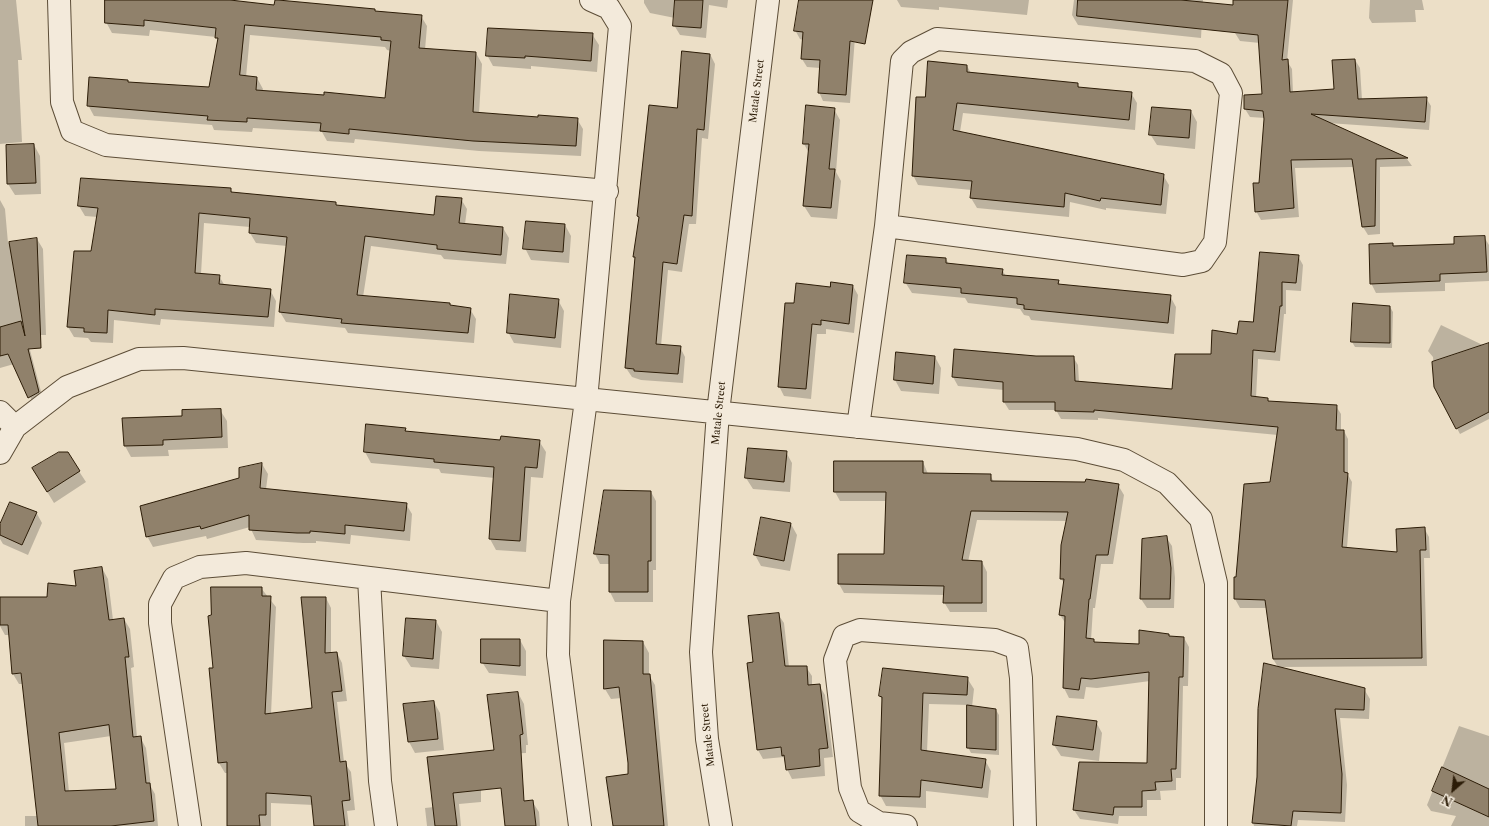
<!DOCTYPE html>
<html>
<head>
<meta charset="utf-8">
<style>
	body { margin:0 }
	#map { position:relative; width:1489px; height:826px; overflow:hidden; background:#ecdfc7; font-family:"Libre Caslon Text",serif }
	canvas { display:block }
	.north { position:absolute; left:1433px; top:770px; width:40px; height:40px; -webkit-text-stroke:3px #f3eadb; paint-order:stroke; rotate:208deg; font-size:11px; font-weight:700; line-height:16px; text-align:center; color:#2c1c07 }
	.north::after { content:''; display:block; margin:auto; width:14px; height:18px; background:#2c1c07; clip-path:polygon(50% 0,100% 100%,50% 72%,0 100%) }
</style>
</head>
<body>
<div id="map">
<canvas width="1489" height="826"></canvas>
<div class="north">N</div>
</div>
<script>
const g = document.querySelector('canvas').getContext('2d');
g.lineJoin = 'round';
function fill(path, color) { g.fillStyle = color; g.fill(path, 'evenodd'); }
function stroke(path, color, width, dash) { g.strokeStyle = color; g.lineWidth = width; g.lineCap = dash ? 'butt' : 'round'; g.setLineDash(dash || []); g.stroke(path); }
function label(font, color, halo, rows, align = 'center') {
  g.font = font + ' "Libre Caslon Text",serif'; g.lineWidth = 3; g.setLineDash([]); g.textBaseline = 'middle'; g.strokeStyle = halo; g.fillStyle = color; for (const [text, x, y, turn = 0] of rows) {
    g.save(); g.translate(x, y); g.rotate((+turn || 0) * Math.PI / 180); g.textAlign = isNaN(turn) ? turn : align; if (halo) g.strokeText(text, 0, 0); g.fillText(text, 0, 0); g.restore();
  }
}
fill(new Path2D(`
	M0,0h16l6,60h-4l4,82 -22,2z
	M107,0h114l54,6 99,4 2,3 45,3 6,10 -2,24 51,3 6,11 -3,50 60,4 38,1 6,10 -2,27 -102,-5 -124,-12 -1,4 -27,-2 -5,-9 -69,-4 -1,4 -38,-2 -2,-5 -118,-9 -6,-11 40,-24 1,2 81,5 9,-46 -3,-5 -66,-7 -1,6 -37,-3 -6,-11zM250,35l135,12 2,3 4,1 -5,48 -124,-7 1,-3 -6,-11 -11,-1z
	M644,0h84l-1,8 -18,-3 -3,33 -26,-3 -6,-10 1,-7 -25,-5 -6,-10z
	M805,0h44l6,37 -5,66 -27,-2 -4,-9 1,-24 -13,-1 -5,-8 1,-19 -3,-1 -5,-9z
	M897,0h132l-2,15 -88,-8v3l-38,-3z
	M1069,0h134l-2,38 -123,-13 -6,-10 2,-15z
	M1238,0h55l-6,61 5,8 1,24 42,-3 20,-30 5,8 2,32 64,-2 5,8 -2,24 -101,-7 79,36 5,7 -32,1v67l-12,1 -5,-8 -9,-60 -59,1 4,49 -38,3 -5,-9 9,-93 -15,-1 -5,-8 18,-14 -3,-52 -20,-2 -5,-8z
	M1370,0h52l2,10h-9l1,12 -44,1 -3,-5z
	M592,34l7,11 -2,27 -66,-6v3l-38,-3 -6,-11z
	M710,54l5,10 -7,75 -6,-1 -6,86h-7l-7,48 -14,-2 -7,76 19,1 5,10 -2,26 -42,-3 -9,-3 -6,-9 10,-107 -2,-4 5,-38 -1,-3 40,-107z
	M967,66l4,7 106,11 3,4 51,5 6,10 -2,27 -172,-17 -3,19 203,43 6,10 -3,29 -60,-6v2l-36,-8 -1,15 -92,-9 -6,-10 1,-8 -54,-5 -5,-10 13,-77z
	M834,109l6,11 -4,52 5,9 -4,38 -26,-2 -7,-11 5,-53 -5,-9z
	M1191,111l6,11 -2,27 -38,-4 -7,-11z
	M34,145l6,11 1,38 -26,1 -7,-11z
	M230,189l3,4 102,10 2,3 98,10 26,-17 6,10 -2,15 38,4 6,10 -3,26 -62,-5 -3,-4 -70,-9 -8,51 86,7 2,2 19,3 6,10 -2,24 -126,-10 -3,-5 -59,-6 -6,-10 7,-66 -31,-3 -6,-10v-6l-46,-4 -3,51 18,2 6,10 45,4 6,11 -2,26 -113,-8 -1,6 -46,-5 -1,23 -22,-1 -3,-4 -14,-1 -6,-10 24,-75 6,-35 -13,-1 -6,-10z
	M0,200l5,9 3,34 29,-4 6,10 3,86h-20l18,68 -9,4 -21,-43 -14,4z
	M565,225l6,11 -2,27 -38,-3 -6,-12z
	M1484,237l5,8v36l-44,2v8l-69,2 -5,-10 23,-36 61,-2z
	M1298,256l5,9 -2,26 -15,-1v24h-2l-4,47 -22,-2 -2,39 11,1 2,3 67,4 5,8v17h3l4,8v36l4,7 -5,66 51,6 26,-26 5,9 1,21h-6l3,108 -146,1 83,22 6,10 -1,20 -29,-1 7,67 -2,37 -47,-2 -1,6h-43l-1,-3 25,-156 -5,-8 -6,-51h-27l-5,-9v-21l36,-95 7,-48 -180,-17v2l-37,-1 -5,-9h-47l-5,-8v-12l-46,-4 -5,-9 83,-20h37l5,8 1,17 94,8 39,-35 42,-32z
	M946,259l3,5 53,6 4,6 52,5 3,5 109,10 6,11 -2,27 -143,-14 -2,-4 -5,-1 -4,-6 -52,-6 -3,-5 -53,-5 -7,-11z
	M853,286l5,9 -4,38 -28,-4v5h-9l-6,65 -27,-3 -5,-10 16,-82 36,-16z
	M558,300l6,11 -3,37 -47,-5 -6,-11z
	M1354,304l36,3 3,5 -1,36 -37,-1 -3,-5z
	M1441,325l48,23v71l-29,15 -25,-47 -2,-30 -5,-6z
	M897,353l38,4 6,11 -2,26 -38,-3 -6,-11z
	M220,410l7,11 1,27 -60,2 1,6 -38,1 -6,-11 -2,-27 60,-2z
	M405,429l2,3 94,9h38l7,11 -3,26 -12,-1 -5,75 -30,-2 -6,-11 5,-61 -54,-5 -2,-4 -68,-6 -6,-11z
	M786,452l6,11 -2,29 -37,-3 -7,-11z
	M67,453l19,29 -32,21 -14,-23z
	M923,462l5,12 62,1 4,7 124,3 6,10 -11,69h-12l-6,44h-2l-2,32 4,3 45,2 30,-8 14,1 5,9 -1,39h-5l-2,92h-5v12l-16,1 1,9h-14v16h-28l-1,8 -38,-5 -6,-9 74,-46 2,-83 -53,7 -11,-1 -2,12 -15,-1 -5,-10 2,-64 -6,-9 4,-32 -3,-4 6,-58 -90,-1 -9,42h14l5,10v40h-37l-6,-10v-7l-100,-2 -5,-9 46,-29 2,-54h-47l-5,-9z
	M262,464l6,10 -2,15 140,15 6,10 -2,27 -59,-6 -1,9 -34,-3v2h-13l-47,-3 -6,-13 -43,12 -1,-3 -53,11 -6,-11 93,-57v-10z
	M651,492l5,9v69h-3v32h-38l-5,-10v-28h-10l-5,-10z
	M36,512l6,11 -14,32 -25,-11 -3,-5v-12z
	M791,524l6,11 -7,36 -29,-5 -6,-11z
	M1166,537l6,9 3,32 -1,30h-27l-6,-9z
	M102,568l6,11 5,41 11,-1 6,10 4,38 -3,1 6,70 3,-1 6,11 5,39 4,7 3,32h-133v-10h13l-14,-132h-5l-6,-10 -3,-39h-5l-5,-9v-28h48l29,-11zM17,672l10,1 -10,1zM111,736l6,54 -48,2 -5,-49z
	M261,588l15,19 -5,107 43,-5 12,-111 5,10v46l6,-1 5,10 5,38 -10,1 7,60 7,10 4,38 -8,1 2,15h-30l-5,-21 -43,-2v23h-41l-2,-53h-3l-6,-10 -5,-95z
	M778,614l6,9 5,44h17l6,9v10l7,-1 6,10 8,62 -9,1 1,18 -33,3 -5,-10 -3,-12 -21,2 -5,-9 -4,-87z
	M436,621l6,11 -3,37 -28,-2 -7,-11z
	M520,640l6,11v25l-37,-3 -7,-11z
	M643,642l6,11v22l6,10 13,141h-38l-1,-63 -7,-65 -11,1 -6,-10z
	M967,678l7,11 -2,18 24,3 3,5v40l-28,-2 -3,-6v-42l-39,-1 -2,48 58,8 6,11 -3,27 -62,-7v17l-40,-2 -6,-11 3,-93 -3,-6z
	M518,693l6,11 4,41h-2v8l-26,1z
	M434,702l6,11 4,37 -29,3 -6,-11z
	M1096,722l6,11 -3,28 -38,-5 -7,-11z
	M1459,726l30,10v90h-38l5,-10 -25,-5 -4,-6z
	M481,764v38l-22,2 2,22h-34l-2,-18 9,-1z
	M532,801l7,11 1,14h-27z`), '#0003');
const building = new Path2D(`
	M105,0h125l44,5 1,-5h3l97,9v2l47,4 -3,33 57,4 -3,60 65,5v-2l40,3 -2,28 -103,-5 -124,-12v5l-29,-3 1,-8 -74,-5v4l-40,-2 1,-4 -121,-10 2,-29 39,3v2l81,5 9,-49h-3l1,-10 -72,-8v6l-39,-3zM245,25l136,12v3l10,1 -6,57 -61,-6v3l-68,-5 1,-13 -17,-2z
	M675,0h28l-2,28 -28,-2z
	M799,0h74l-8,44 -15,-3 -4,54 -28,-2 2,-33 -19,-1 2,-27 -9,-1z
	M1078,0h103l52,5v-5h55l-6,60 6,-1 2,33 44,-3 -2,-29 23,-1 3,40 69,-2 -2,25 -114,-8 97,44 -32,1 -1,67 -13,1 -10,-68 -61,1 3,48 -39,4 -2,-29h6l5,-64 -1,-8 -19,-2v-14l18,-1 -4,-59 -181,-19z
	M488,28l105,5 -2,28 -66,-5v2l-39,-2z
	M682,51l28,3 -6,76 -7,-1 -5,87 -8,-1 -7,49 -14,-2 -7,82 25,2 -3,28 -44,-3v-2l-9,-1 10,-111h-2l6,-40 -2,-1 12,-111 28,3z
	M928,61l39,4v7l111,11v4l54,5 -3,28 -172,-17 -4,27 211,44 -3,31 -60,-7 -1,3 -35,-8 -1,14 -94,-9 2,-17 -60,-5 4,-79h9z
	M806,105l29,3 -6,61h6l-4,39 -28,-2 6,-62h-6z
	M1152,107l39,3 -2,28 -40,-3z
	M34,144l2,39 -29,1 -1,-39z
	M81,178l150,10v4l105,10v3l98,10 2,-19 26,2 -3,25 44,4 -2,28 -64,-6v-4l-72,-9 -8,59 93,8v2l21,3 -3,25 -127,-10 1,-4 -63,-7 8,-75 -38,-4 1,-15 -51,-5 -4,60 25,2 -1,9 52,5 -3,28 -113,-8v6l-47,-5 -1,23 -23,-1v-4l-17,-1 7,-76h17l7,-43 -20,-2z
	M526,221l39,3 -2,28 -40,-3z
	M1485,236l2,36 -47,2v7l-70,3 -1,-40 24,-1v3l61,-2v-7z
	M37,238l4,110 -13,1 11,43 -11,6 -20,-44 -8,2v-29l21,-6 4,15 -16,-94z
	M1260,252l39,3 -3,28 -14,-1v24h-2l-5,46 -22,-2 -2,46 17,2v3l69,4 -1,25h8v42l4,1 -6,74 55,5 -1,-23 29,-2 1,23h-6l2,108 -149,1 -8,-59 -31,-1v-22h2l8,-93 26,-2 8,-55 -184,-17v2l-39,-1v-9h-52v-20l-51,-5 2,-28 82,7h38l1,25 97,8 3,-35h36l1,-24 25,4 2,-13 14,1z
	M907,255l39,3v5l57,6 -1,6 57,5 -1,4 113,11 -3,28 -144,-14v-4l-7,-1v-6l-56,-5v-5l-57,-5z
	M831,282l22,3 -4,39 -28,-4v5l-9,-1 -6,65 -28,-2 7,-84h9l2,-20 34,4z
	M510,294l49,5 -4,39 -48,-5z
	M1353,303l37,3v37l-39,-1z
	M1489,343v69l-33,17 -22,-42 -2,-25z
	M896,352l39,4 -2,28 -39,-4z
	M221,409l1,28 -59,3v5l-39,1 -2,-28 60,-2v-6z
	M366,424l40,4 -1,3 95,9 1,-4 39,4 -3,28 -12,-1 -5,74 -31,-2 5,-72 -60,-5v-3l-70,-7z
	M748,448l39,3 -3,31 -39,-4z
	M59,452h9l12,19 -33,21 -15,-24z
	M834,461h89v12l68,1v7l94,1 1,-3 33,5 -11,71h-12l-6,44h-1l-3,39 8,1v3l45,2v-14l30,4v2l15,1 -1,40h-4l-3,92h-5l1,12 -17,1 1,8 -14,1v16h-28l-1,8 -40,-5 6,-48 68,1 2,-91 -58,7 -10,-1 -2,12 -16,-2 2,-72 -6,-1 5,-36h-4l1,-34 7,-33 -97,-1 -9,49 20,1v42h-39l1,-17 -106,-2v-30h46l2,-62h-52z
	M262,463l-2,25 147,15 -3,28 -59,-6v9l-35,-3v2h-13l-48,-3v-15l-48,14 -1,-3 -54,11 -6,-31 99,-28v-10z
	M604,490l47,1v70h-3v31h-39v-37l-15,-1z
	M10,502l27,10 -15,33 -22,-10v-11z
	M761,517l30,6 -7,38 -30,-6z
	M1167,536l4,32 -1,31h-30l2,-60z
	M102,567l7,53 15,-2 5,39h-4l8,80 8,-1 5,47h4l4,38 -43,5h-73l-17,-153 -9,1 -4,-49h-8v-28h47l1,-14 28,3 -2,-15zM109,725l7,64 -51,2 -6,-58z
	M211,587h51v9h9l-6,118 47,-6 -11,-111h25l-1,56 12,-1 5,39 -10,1 8,70 6,-1 4,39 -8,1 3,25h-31l-3,-30 -45,-3v22h-7l1,11h-33v-64l-9,1 -9,-95h4l-5,-52 3,-1z
	M779,613l6,53h22l1,19 12,-1 8,64 -9,1 1,17 -34,4 -2,-15 -2,1 -1,-9 -24,3 -10,-87 6,-1 -5,-46z
	M406,618l30,2 -3,39 -30,-3z
	M481,639h39v27l-39,-3z
	M604,640l39,1v33h7l14,152h-51l-7,-49 22,-3v-11l-9,-76 -15,2z
	M1264,663l101,25 -1,22 -29,-1 7,65 -1,39 -48,-2 -2,15 -39,-3 5,-46 1,-68z
	M883,668l85,9 -1,18 -44,-2 -2,57 65,9 -4,29 -61,-8 -1,17 -41,-1 3,-99 -3,-1z
	M518,692l5,42 -3,1 4,66 9,-1 3,26h-31l-4,-38 -48,5 4,33h-22l-8,-69 67,-7 -7,-55z
	M434,701l4,38 -30,3 -5,-38z
	M967,705l29,4v41l-29,-2z
	M1057,716l40,5 -4,29 -40,-5z
	M1442,767l47,22v28l-57,-26z`);
fill(building, '#90816b');
stroke(building, '#2c1c07', 1);
const street = new Path2D(`
	M59,0l3,102 10,29 34,14 501,46
	M0,412l15,15
	M858,427l28,-201 16,-165 9,-9 26,-13 258,22 26,13 10,19 -16,149 -13,19 -19,4 -297,-39
	M0,453l15,-26 52,-40 72,-28 44,-1 894,91 47,11 43,23 34,36 15,64v243
	M369,578l11,203 6,45
	M190,826l-30,-203v-19l14,-26 26,-11 46,-4 313,38
	M580,826l-22,-171 1,-54 27,-201 34,-374 -11,-18 -18,-8
	M721,826l-14,-87 -6,-87 17,-240 50,-412
	M906,826l-27,-3 -20,-12 -9,-23 -15,-128 9,-24 16,-6 135,10 22,8 4,30 4,148`);
stroke(street, '#5c4d37', 24);
stroke(street, '#f3eadb', 22);
label('10px', '#2c1c07', '#f3eadb', [
	["Matale Street",757,91,-83],
	["Matale Street",719,413,-84],
	["Matale Street",708,735,-96]
]);
</script>
</body>
</html>
